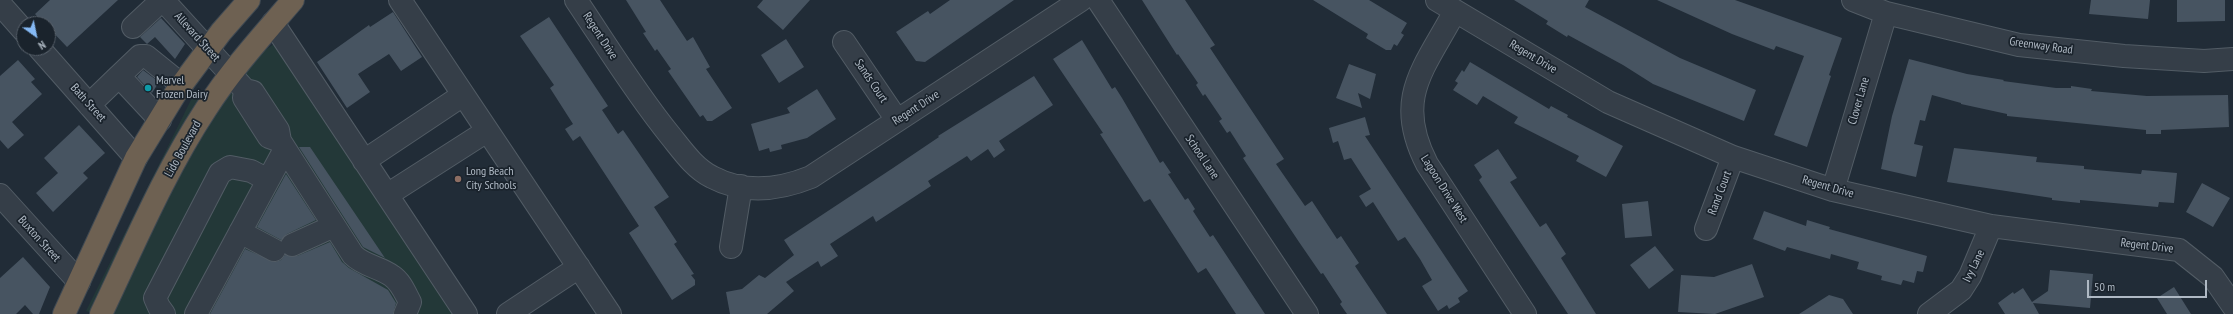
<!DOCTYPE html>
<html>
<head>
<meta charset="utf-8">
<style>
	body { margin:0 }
	#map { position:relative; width:2233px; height:314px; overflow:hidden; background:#212c37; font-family:"PT Sans Narrow",sans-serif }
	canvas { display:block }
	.north { position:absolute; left:16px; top:16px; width:40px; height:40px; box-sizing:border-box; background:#1a232c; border:1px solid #565f69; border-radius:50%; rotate:147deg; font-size:11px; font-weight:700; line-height:16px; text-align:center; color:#afb9c4 }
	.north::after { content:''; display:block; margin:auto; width:14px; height:18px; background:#85b9f4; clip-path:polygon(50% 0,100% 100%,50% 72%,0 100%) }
	.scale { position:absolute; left:2087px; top:280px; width:120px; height:18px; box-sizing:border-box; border:2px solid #afb9c4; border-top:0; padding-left:5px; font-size:12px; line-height:14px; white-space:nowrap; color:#afb9c4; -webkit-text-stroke:3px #1a232c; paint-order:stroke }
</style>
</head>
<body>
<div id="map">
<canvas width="2233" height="314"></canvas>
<div class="north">N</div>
<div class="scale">50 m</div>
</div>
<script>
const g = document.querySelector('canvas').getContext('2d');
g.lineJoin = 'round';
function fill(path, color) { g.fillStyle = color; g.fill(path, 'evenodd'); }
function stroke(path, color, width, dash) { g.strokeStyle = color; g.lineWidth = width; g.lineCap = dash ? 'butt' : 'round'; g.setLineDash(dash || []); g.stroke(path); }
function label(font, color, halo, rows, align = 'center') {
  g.font = font + ' "PT Sans Narrow",sans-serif'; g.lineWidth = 3.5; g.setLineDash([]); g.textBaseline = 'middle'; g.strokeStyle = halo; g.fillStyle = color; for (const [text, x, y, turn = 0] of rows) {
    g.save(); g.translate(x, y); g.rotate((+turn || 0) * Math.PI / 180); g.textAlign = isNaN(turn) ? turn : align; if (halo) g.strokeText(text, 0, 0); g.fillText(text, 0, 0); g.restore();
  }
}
fill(new Path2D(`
	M274,44l181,270h-362l-7,-3 105,-211z`), '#233838');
fill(new Path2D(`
	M50,0h68l-51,47 -19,-20v-3h-4l-9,-10z
	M626,0h34l27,41 6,-4 17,30 -4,2 26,39 -20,13h-5l-4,-6 -3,2 -32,-46 3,-2 -14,-20 -2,2 -12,-18 3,-1z
	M763,0h47l-27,30 -26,-23z
	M950,0h64l-89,62 -9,-1 -20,-29 32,-21 2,3z
	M1142,0h43l30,45 -5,3 74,111 -8,5 29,42 7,-5 25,38 4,-3 18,27 -4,3 32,48h-40l-7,-10 2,-2 -19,-29 -2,1 -22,-32 -56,-84 3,-2 -16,-25 -3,2 -8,-12 3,-2 -17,-25 -2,2 -7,-11 2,-2 -20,-29 -1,1z
	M1313,0h56l38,23 -6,10 3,2 -7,11 -3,-2 -3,6h-5l-20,-12 2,-4z
	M1514,0h75l-4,7 95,51 76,32 -12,31 -91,-37 -30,-19 -55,-30 -1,2 -21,-13 2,-3z
	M1657,0h78l107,38 -13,37 2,1 -24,71 -33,-12 30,-79 -28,-10 -2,4 -42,-16z
	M2091,0h59l-2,19 -59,-5z
	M2177,0h48v21l-48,1z
	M393,12l29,45 -21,14 -12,-17 -31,20 12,18 -23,16 -30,-46 52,-37 1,2z
	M549,17l59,89 -6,4 16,24 5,-4 46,67 -15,10 23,35 -3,2 20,30 -3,1 4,5v5l-23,15 -43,-67 10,-7 -59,-90 -7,5 -8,-12 8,-5 -23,-36 4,-3 -34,-49z
	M161,18l24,26 -10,15 -20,-22 -8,7 -7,-7z
	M786,39l18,28 -25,16 -18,-28z
	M1082,40l30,49 3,-2 7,11 38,65 3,-2 8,12 -3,1 17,26 3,-2 7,11 -2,2 17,26 3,-2 52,79h-29l-30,-46 -8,5 -48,-74 -6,3 -44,-68 3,-1 -50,-74z
	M1909,59l58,15 37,6 -1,1 53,7h15v-2l21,3 -1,2 56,5 81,-1 1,32 -68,3v4h-15v-4l-139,-14v-2l-46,-10v-1l-29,-8 -7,26 -5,-1 -6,24 9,2 -7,31 -35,-8 11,-53z
	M18,60l17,19 -4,3 11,12 -30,28 12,13 -16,14 -8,-9v-64z
	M1470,62l79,47 2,-3 17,9 -1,2 56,29 -17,31 -30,-16 3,-5 -65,-33 4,-6 -35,-21 -6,9 -24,-15 5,-7 -3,-2 7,-11 2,2z
	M1349,64l27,10 -6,25 -12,-6 4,15 -26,-10z
	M143,70l16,12 -7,11 -15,-16z
	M1034,76l19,29 -54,36 6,9 -11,8 -6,-9 -17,12 -4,-5 -39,25 3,5 -55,36 -3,-6 -43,28 8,12 -17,11 -3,-6 -32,21 8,9 -27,23h-37l-4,-22 16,-3 17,-14 6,3 29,-23 -10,-15 109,-72 46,-31 -1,-1z
	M817,89l19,30 -29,19 -26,7 1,4 -12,3 -1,-4 -10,3 -8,-27 39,-11 -3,-5z
	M1365,117l5,18 -5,1 103,155 -10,7 2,4 -11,7 -2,-4 -9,6 -16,-25 10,-6 -12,-21 -15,-22 -7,4 -25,-39 -7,5 -7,-11 12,-7 -20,-31 -7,2 -6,-19 -5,2 -4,-15z
	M79,125l26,28 -22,20 5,5 -35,34 -17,-19 22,-20 -14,-15z
	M299,147h11l75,111 -22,-11z
	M1954,148l83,9 -1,5 48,4v3l57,5 1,-4 35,3 -3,30 -15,-1 -1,5 -78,-7v3l-28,-3v-2l-105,-16z
	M1498,149l19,29 -7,4 30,45 6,-4 20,31 -5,4 35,56h-28l-89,-134 3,-3 -8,-12z
	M286,174l30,46 -29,14 -6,6 -24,-13z
	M2202,183l28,15 -17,29 -27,-15z
	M1648,201l4,35 -27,2 -3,-34z
	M1764,211l42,15 1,-6 23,7 -1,2 98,27 -4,16 -6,-1 -3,12 -11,-3 -2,5 -20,-5 1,-4 -25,-7 2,-7 -28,-8 -1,5 -43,-12 -2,4 -32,-12z
	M330,242l12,20 7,6 39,22 8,13 -3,11h-183l35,-65 30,13 6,-2 4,-5 12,1z
	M1655,246l19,24 -25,19 -19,-24z
	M23,257l27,30 -11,27h-6l-8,-9 -9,9h-16v-36z
	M1752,264l12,33 -49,17 -37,-2 3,-37 33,2z
	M2050,270l43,4 -3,34 -57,-5 6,11h-34l-7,-11 15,-11 1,2 9,-6 9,14 16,-11z
	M2174,287l17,27h-24l-10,-16z
	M1829,295l14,4 10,15h-54z`), '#475461');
const minor = new Path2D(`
	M163,0l82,90 8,2 25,38 2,11 -11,-4 -25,-39 1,-8
	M400,0l210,314
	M576,0c31,46 59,92 93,134 13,16 25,34 43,43 32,17 67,13 99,0l270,-177
	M1098,0l209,314
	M1437,0l171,102 125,55 100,33 158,36 188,24 34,27 20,29
	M1853,0l33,13 133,32 105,11 80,5 29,-2
	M0,4l24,27
	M1455,11c-31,58 -62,87 -28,153l98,150
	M273,23l193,291
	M133,27l29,-27
	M844,42l53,78
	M39,48l97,110
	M89,105l30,-29
	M160,120l-41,-44 21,-20h6l36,29
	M280,141l73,114c11,11 27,12 39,21 9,6 13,17 18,26l-5,12
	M364,161l99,-66
	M1833,190l53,-177
	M0,195l79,87
	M387,195l100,-64
	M1706,229l27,-72
	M240,232l34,18
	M292,245l42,-19
	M731,247l10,-61
	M164,314l-5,-7 -4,-9 65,-125 10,-6 21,4 17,9
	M196,314l89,-165
	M508,314l71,-47
	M1929,314l32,-24 9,-14 21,-50`);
const highway = new Path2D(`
	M64,314l72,-156 41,-67 44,-59 28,-32
	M101,314c33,-69 63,-141 105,-205 25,-39 57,-74 87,-109`);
stroke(minor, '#525c65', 24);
stroke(highway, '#3f4952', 24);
stroke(minor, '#353e48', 22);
stroke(highway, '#6e6152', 22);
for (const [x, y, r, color] of [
	[148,88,4,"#0f9aa8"],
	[458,179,4,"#8d6e63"]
]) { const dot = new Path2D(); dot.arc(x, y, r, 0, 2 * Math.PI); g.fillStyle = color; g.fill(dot); stroke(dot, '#1a232c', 1.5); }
label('12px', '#afb9c4', '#1a232c', [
	["Regent Drive",600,36,57],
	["Allevard Street",197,37,48],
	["Greenway Road",2041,46,8],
	["Regent Drive",1533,57,31],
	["Sands Court",871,81,56],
	["Clover Lane",1859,101,-74],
	["Bath Street",88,103,48],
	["Regent Drive",916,108,-33],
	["Lido Boulevard",183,149,-61],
	["School Lane",1202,157,56],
	["Regent Drive",1828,187,16],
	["Lagoon Drive West",1444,189,58],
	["Rand Court",1720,193,-69],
	["Buxton Street",39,239,48],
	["Regent Drive",2147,246,7],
	["Ivy Lane",1974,266,-64]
]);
label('12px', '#afb9c4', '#1a232c', [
	["Marvel",156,81],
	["Frozen Dairy",156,95],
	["Long Beach",466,172],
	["City Schools",466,186]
], 'left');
</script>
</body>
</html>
